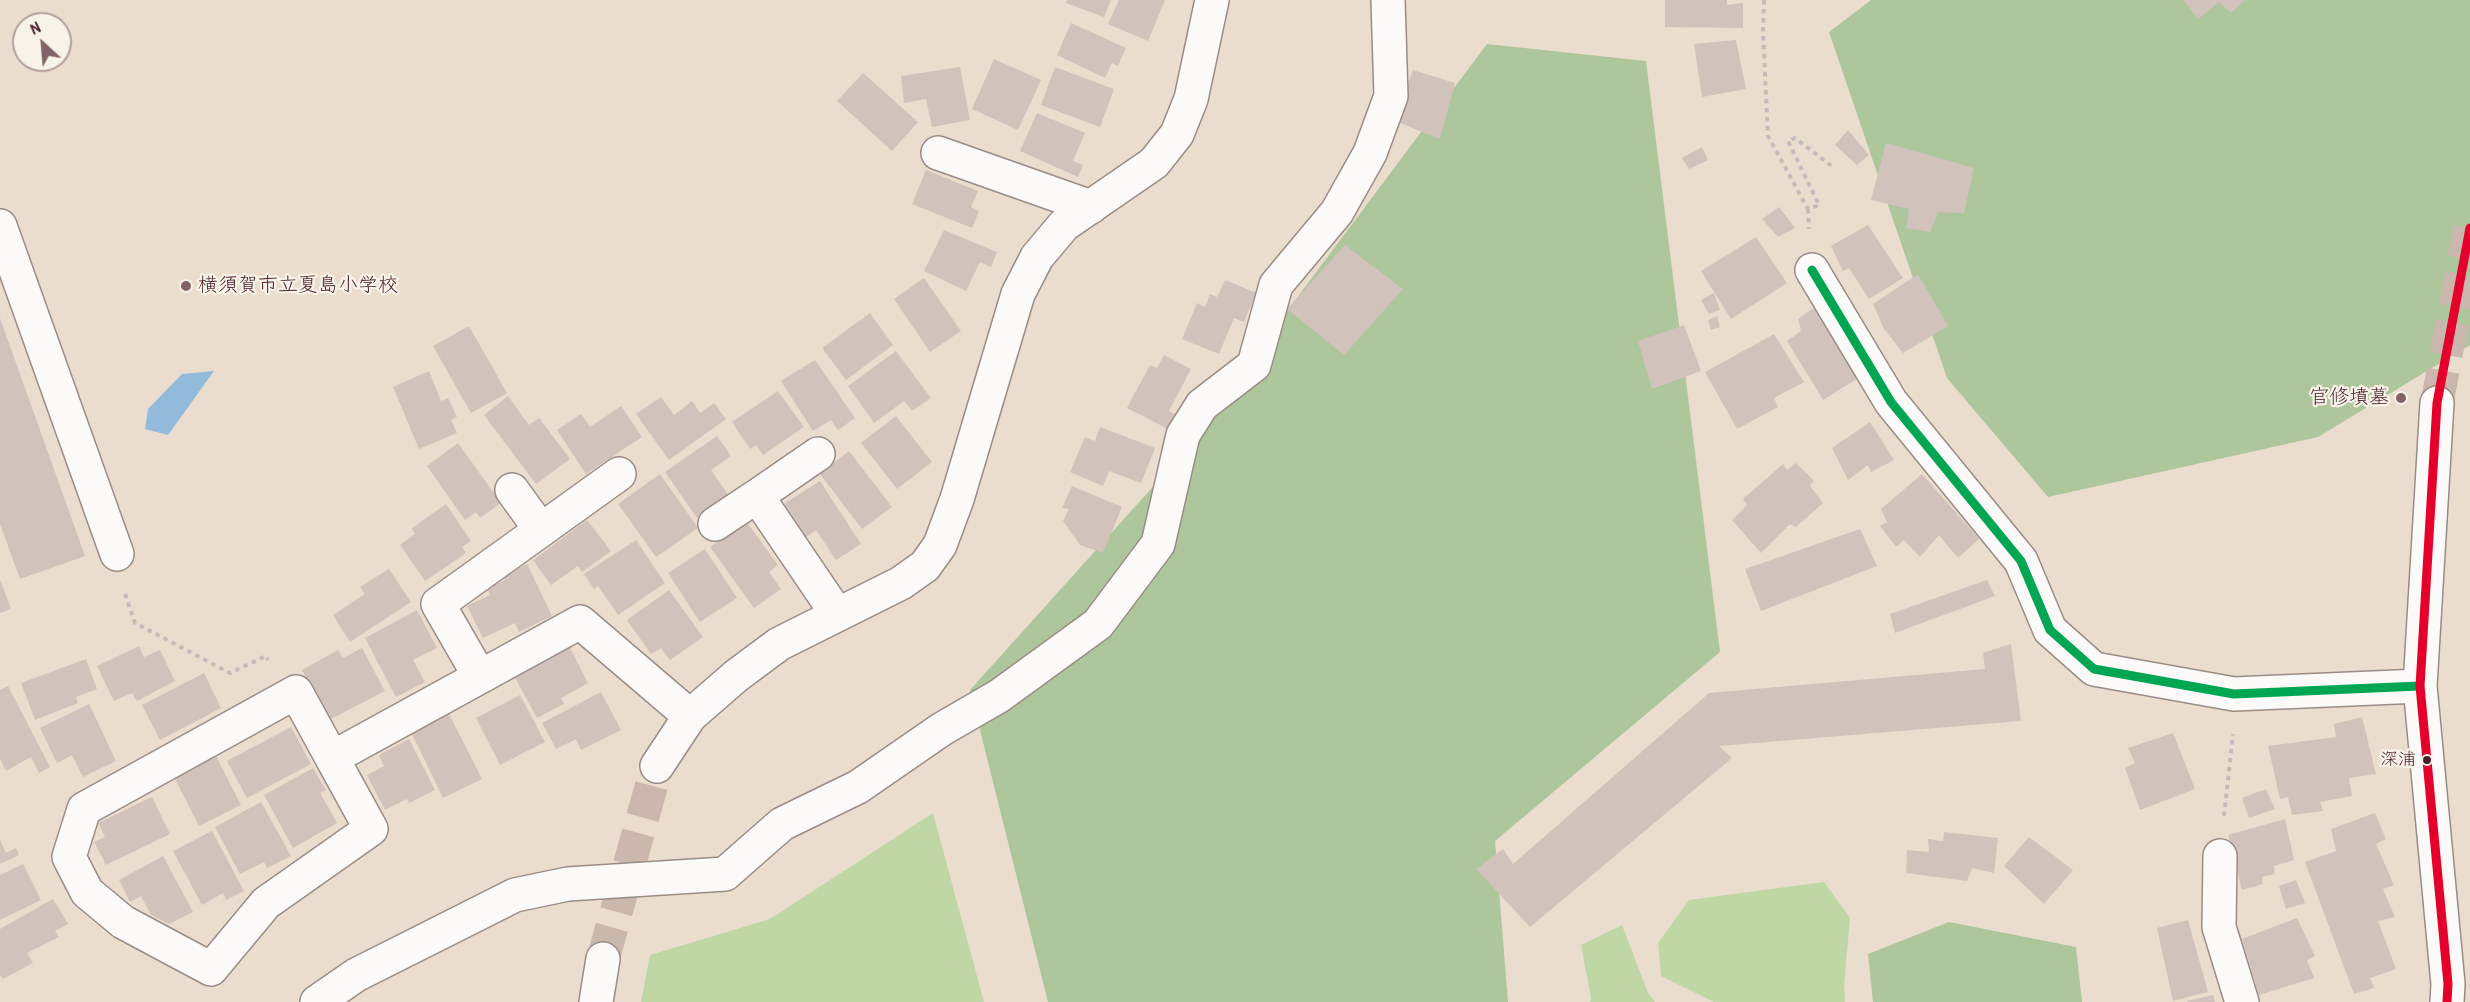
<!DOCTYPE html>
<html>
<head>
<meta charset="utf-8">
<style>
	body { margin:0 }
	#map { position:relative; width:2470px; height:1002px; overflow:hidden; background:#eaddce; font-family:"Patrick Hand",sans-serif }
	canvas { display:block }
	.north { position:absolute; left:12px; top:12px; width:60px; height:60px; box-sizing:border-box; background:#f7f3e8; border:2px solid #b29e9c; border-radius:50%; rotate:334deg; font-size:16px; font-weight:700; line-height:24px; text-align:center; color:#4a1f2b }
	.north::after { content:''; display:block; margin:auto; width:21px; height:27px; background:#826264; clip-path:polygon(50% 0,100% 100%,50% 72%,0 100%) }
</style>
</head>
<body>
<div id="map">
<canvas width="2470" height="1002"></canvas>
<div class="north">N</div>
</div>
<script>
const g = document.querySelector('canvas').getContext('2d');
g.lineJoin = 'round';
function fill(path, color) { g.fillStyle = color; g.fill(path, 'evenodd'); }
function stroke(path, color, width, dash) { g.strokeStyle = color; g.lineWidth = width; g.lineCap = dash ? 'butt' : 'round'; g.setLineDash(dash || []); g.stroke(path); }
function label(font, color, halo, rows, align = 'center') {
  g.font = font + ' "Patrick Hand","Klee One",sans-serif'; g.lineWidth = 4.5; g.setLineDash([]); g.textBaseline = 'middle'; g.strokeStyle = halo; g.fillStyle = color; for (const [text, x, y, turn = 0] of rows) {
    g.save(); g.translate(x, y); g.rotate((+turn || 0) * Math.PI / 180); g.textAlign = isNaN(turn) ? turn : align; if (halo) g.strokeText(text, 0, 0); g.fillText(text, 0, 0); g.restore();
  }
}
fill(new Path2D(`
	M933,813l51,189h-343l9,-47 120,-36z
	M1824,882l26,36 -6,68 1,16h-131l-53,-26 -3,-33 31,-43z
	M1622,925l26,68 7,9h-65l1,-4 -10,-53z`), '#bfd7a5');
fill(new Path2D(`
	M1871,0h599v345l-152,92 -270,60 -101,-119 -118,-346z
	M1487,44l159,17 74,591 -225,189 13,161h-460l-78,-312 198,-220z
	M1949,922l127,25 6,55h-209l-5,-48z`), '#aec69b');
fill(new Path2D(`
	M214,371l-46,64 -23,-6 3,-20 34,-35z`), '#92bbdb');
fill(new Path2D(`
	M1067,0h44l-7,17 -38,-14z
	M1119,0h46l-17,41 -40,-17z
	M1665,0h62v5l16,-2v25l-78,-1z
	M2183,0h62l-14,13 -12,-11 -21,17z
	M1071,23l55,25 -8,18 -6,-3 -7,15 -48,-23z
	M1736,40l10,49 -44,8 -8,-53z
	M994,59l47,21 -23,50 -46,-21z
	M960,67l10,53 -38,7 -6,-28 -22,4 -3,-27z
	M1055,67l59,22 -14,38 -59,-22z
	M1413,70l42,13 -15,56 -45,-18z
	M863,73l55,49 -26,29 -55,-50z
	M1037,113l48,20 -12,28 10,4 -5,12 -58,-26z
	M1848,130l21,25 -12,10 -22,-20z
	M1886,143l88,25 -10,45 -26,-1 -8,20 -24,-4 3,-19 -38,-9z
	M1702,147l6,13 -19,9 -7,-11z
	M926,170l52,21 -7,16 8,4 -7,17 -60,-24z
	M1779,207l16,21 -17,9 -16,-18z
	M1868,225l35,53 -34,21 -20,-31 -6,3 -12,-25z
	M944,230l53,22 -6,15 -11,-5 -14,29 -42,-20z
	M1756,237l31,46 -56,36 -30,-48z
	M1345,245l58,44 -59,66 -57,-46z
	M1918,274l30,52 -45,27 -19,-24 -11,-25z
	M924,278l37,53 -31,21 -36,-53z
	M1225,280l31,13 -12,29 -10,-4 -15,36 -37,-15 15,-36 8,4 5,-13 7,3z
	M1714,293l6,17 -11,4 -8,-14z
	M1817,306l41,72 -35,22 -36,-59 14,-10 -3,-12z
	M870,313l23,32 -47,35 -24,-32z
	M1717,316l3,11 -9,3 -3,-10z
	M0,318l85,238 -65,23 -20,-55z
	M1684,325l17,46 -49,18 -14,-48z
	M469,326l38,67 -36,20 -38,-67z
	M1774,334l30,48 -30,16 4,9 -41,22 -32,-57z
	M896,351l35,47 -19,13 -8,-10 -30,22 -26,-37z
	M1164,355l27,14 -22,42 8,4 -7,15 -43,-22 23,-43 7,3z
	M815,360l40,58 -17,12 -7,-10 -18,11 -32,-50z
	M429,371l12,30 7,-3 9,19 -6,3 6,13 -38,16 -26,-62z
	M778,391l26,36 -41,28 -7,-10 -6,4 -18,-27z
	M508,396l21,29 10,-7 31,41 -34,25 -52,-69z
	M661,397l13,18 18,-14 8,12 14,-10 12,16 -57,41 -33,-46z
	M621,406l21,31 -56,37 -29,-44 24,-16 9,13z
	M896,416l36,46 -35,27 -36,-46z
	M1870,422l24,38 -23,12 -3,-7 -20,15 -16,-32z
	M1100,427l55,21 -14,35 -32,-12 -6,15 -33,-14 15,-35 10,4z
	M717,436l14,20 -20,14 18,26 -32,22 -32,-46z
	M458,443l43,60 -21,15 -4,-6 -11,8 -38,-54z
	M849,451l43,56 -30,22 -42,-55z
	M1796,463l18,18 -4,5 13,17 -27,24 -6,-3 -29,29 -29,-33 15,-15 -4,-6 40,-35 4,6z
	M660,474l38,54 -42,29 -38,-53z
	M1922,474l57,65 -21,19 -19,-23 -19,22 -16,-17 -8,7 -16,-21 7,-4 -6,-13z
	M820,481l41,63 -25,16 -20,-30 -10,7 -22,-33z
	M1072,486l50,21 -19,46 -23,-8 -17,-24 6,-12 -7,-1z
	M446,504l25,37 -9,6 4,6 -41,28 -25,-36 15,-11 -3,-6z
	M587,520l24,31 -29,21 -4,-6 -27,19 -18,-25z
	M746,521l32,44 -9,7 12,17 -27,19 -44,-61z
	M1860,529l17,37 -116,45 -16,-42z
	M636,540l29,43 -47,32 -20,-29 -4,3 -10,-15z
	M705,549l32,49 -37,24 -32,-49z
	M527,564l25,52 -33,16 -4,-9 -32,15 -16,-32 23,-11 -3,-7 18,-8 -2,-4z
	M389,569l22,33 -61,40 -17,-27 32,-21 -5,-7z
	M0,579l11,30 -11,4z
	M1987,580l8,16 -100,37 -5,-19z
	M669,590l34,47 -33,23 -9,-12 -10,6 -24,-34z
	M417,610l20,38 -24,12 12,22 -29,15 -31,-59z
	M2011,644l10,77 -302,25 13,12 -202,169 -54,-58 27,-20 10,15 196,-171 276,-24 -2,-16z
	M139,646l5,11 16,-7 15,31 -38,20 -5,-8 -18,8 -17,-35z
	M569,646l19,37 -27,15 3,6 -27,14 -23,-42z
	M362,648l23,43 -56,29 -27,-50 36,-20 5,8z
	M86,659l11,30 -21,8 2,6 -43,17 -14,-37z
	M204,673l17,35 -61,32 -18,-35z
	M8,686l42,81 -11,6 -8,-16 -25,14 -6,-12v-69z
	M601,692l20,38 -40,20 -5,-11 -20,10 -14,-26z
	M520,695l25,47 -45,23 -24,-47z
	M89,704l27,57 -33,16 -11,-22 -15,8 -17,-35z
	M449,714l33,65 -39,19 -32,-66z
	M2362,717l14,57 -27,4 3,18 -32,6 3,9 -31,4 -4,-18 -8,2 -12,-53 68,-9 -2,-13z
	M291,727l20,37 -64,34 -20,-37z
	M2173,733l22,56 -55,21 -15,-42 10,-5 -7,-15z
	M409,739l26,51 -26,13 -2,-4 -22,11 -18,-35 17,-9 -5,-11z
	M216,756l25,49 -42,21 -25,-49z
	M313,768l13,22 -6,3 17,30 -44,25 -29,-53z
	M2266,789l9,20 -26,9 -7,-20z
	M152,797l18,37 -64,31 -12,-23 11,-5 -7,-14z
	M261,802l30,54 -24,12 -3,-6 -24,12 -25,-47z
	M2375,813l11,26 -10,5 18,41 -11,4 12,28 -17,4 18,48 -26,9 4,10 -20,6 -49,-132 31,-11 -5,-22z
	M2285,819l9,41 -20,6 1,8 -13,3 1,7 -21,6 -14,-55z
	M212,831l32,60 -18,9 -3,-7 -21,12 -29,-54z
	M1944,832l54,6 -4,35 -22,-5 -5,13 -61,-8 1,-23 22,2 -1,-13 15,2z
	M2029,837l44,33 -29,34 -40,-38z
	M0,840l6,13 10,-5 3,7 -19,9z
	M163,856l30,56 -24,12 -18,-9 -10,-19 -11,6 -11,-22z
	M23,864l18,36 -41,20v-45z
	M2296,880l9,23 -19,6 -7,-23z
	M53,899l15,25 -13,7 4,6 -32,16 6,10 -30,16 -3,-4v-46z
	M2297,918l18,38 -8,4 7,18 -55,17 -17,-56z
	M2188,920l20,72 -35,9 -16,-73z
	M2213,995l2,7h-28v-1z`), '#d1c2bb');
stroke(new Path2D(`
	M2437,403l33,-175
	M603,959l54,-193`), '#cab7ad', 33, [33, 16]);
const minor = new Path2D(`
	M938,153l153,54
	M0,226l117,328
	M1812,270l79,132 130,159 29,69 44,39 140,25 186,-8
	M2437,403l-17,283 28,298 -1,18
	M818,454l-61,42 80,118
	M512,490l29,40
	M715,524l42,-28
	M480,677l-42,-73 181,-130
	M332,758l-36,-66 -212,117 -15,48 18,35 36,30 88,47 55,-66 105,-74 -39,-71 248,-136 110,94
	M657,766l33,-50 46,-40 43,-32 122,-61 24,-17 15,-21 17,-46 61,-205 19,-37 27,-32 90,-62 23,-29 14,-35 21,-99
	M2220,856l-1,71 23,75
	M317,1002l39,-27 159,-80 53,-11 157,-10 57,-50 76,-37 84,-58 57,-33 99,-72 60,-80 25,-109 19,-30 52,-40 22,-80 61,-73 33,-59 21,-57 -3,-96
	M596,1002l7,-43`);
stroke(minor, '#998c86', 36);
stroke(new Path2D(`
	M1764,0l-1,31 5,105 40,73 11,-4 -31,-64 7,-3 38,29
	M1808,209l1,20
	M125,594l10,29 95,50 36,-17 2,4
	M2224,816l9,-82`), '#c3bcba', 4, [4.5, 4.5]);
stroke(minor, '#fcfaf8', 33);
stroke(new Path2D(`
	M1812,270l79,132 130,159 29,69 44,39 140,25 186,-8`), '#00a651', 9);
stroke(new Path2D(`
	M2447,1002l1,-18 -28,-298 17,-283 33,-175`), '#e4002b', 9);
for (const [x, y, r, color] of [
	[186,286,6,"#826264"],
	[2401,398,6,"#826264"],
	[2427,760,5,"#4a1f2b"]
]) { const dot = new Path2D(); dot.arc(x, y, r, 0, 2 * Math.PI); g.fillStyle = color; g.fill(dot); stroke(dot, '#f7f3e8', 2); }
label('18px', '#4a1f2b', '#f7f3e8', [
	["深浦",2416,760]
], 'right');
label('20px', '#4a1f2b', '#f7f3e8', [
	["横須賀市立夏島小学校",198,286],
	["官修墳墓",2389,398,"right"]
], 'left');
</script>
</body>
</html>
